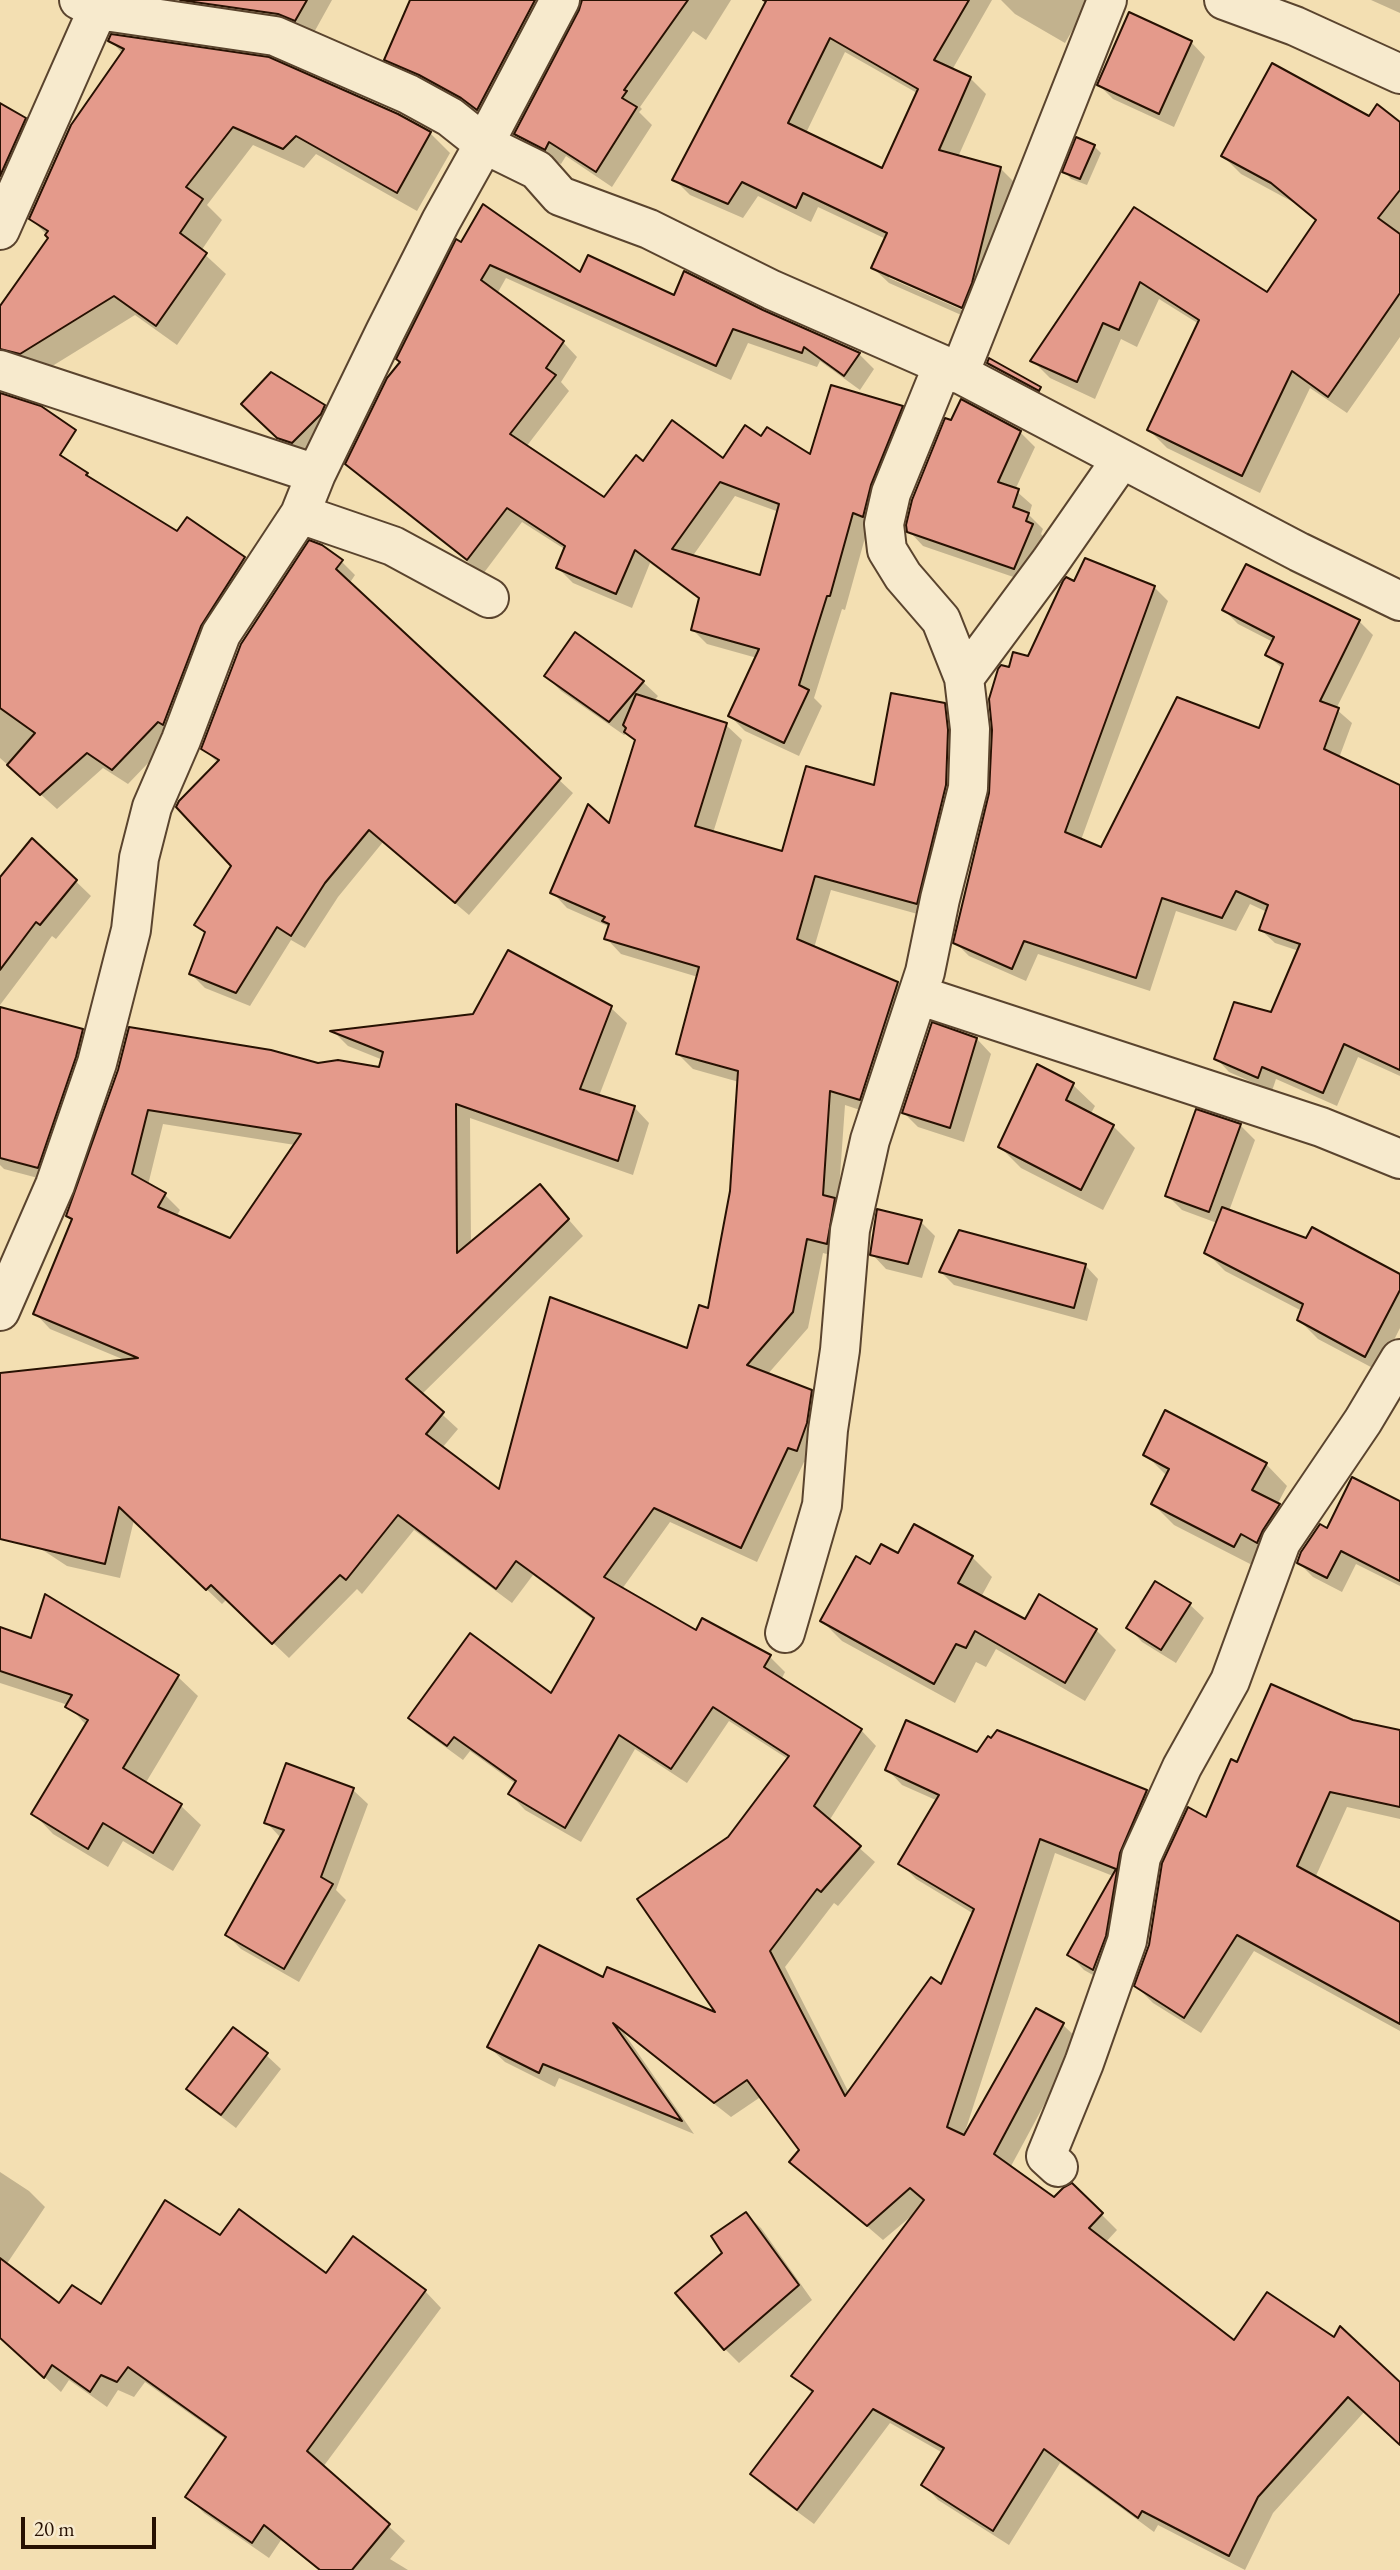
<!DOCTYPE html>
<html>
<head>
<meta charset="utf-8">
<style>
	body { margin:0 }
	#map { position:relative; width:1400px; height:2570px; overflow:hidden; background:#f3dfb2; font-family:"EB Garamond",serif }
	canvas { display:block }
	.scale { position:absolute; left:21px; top:2517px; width:135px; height:32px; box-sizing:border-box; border:4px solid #271102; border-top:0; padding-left:9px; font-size:21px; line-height:24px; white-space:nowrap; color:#271102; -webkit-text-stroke:5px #f7eacd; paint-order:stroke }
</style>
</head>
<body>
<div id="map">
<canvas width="1400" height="2570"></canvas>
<div class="scale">20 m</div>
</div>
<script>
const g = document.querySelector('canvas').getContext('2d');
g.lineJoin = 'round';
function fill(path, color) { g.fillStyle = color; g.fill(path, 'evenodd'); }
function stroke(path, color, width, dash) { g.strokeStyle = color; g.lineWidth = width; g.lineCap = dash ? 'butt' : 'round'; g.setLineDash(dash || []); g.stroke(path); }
fill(new Path2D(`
	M133,0h199l-20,36z
	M412,0h150l-83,113 -43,-23 -33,-15 -16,-16z
	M583,0h148l-25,40 -13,-9 -53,76 2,2 -3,3 13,13 -40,62 -46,-31 -5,8 -29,-14 -16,-16 65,-124z
	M768,0h224l-40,70 18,8 16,16 -28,63 42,11 16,16 -39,138 -88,-39 -16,-15 13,-29 -68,-32 -7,15 -53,-26 -15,22 -53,-23 -16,-16zM845,52l72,41 -34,77 -77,-37zM889,274l81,36 -1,3 -80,-35z
	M1001,0h89l-25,43 -50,-29z
	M1371,0h29v13z
	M110,40l320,93 20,20 -33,58 -101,-57 -12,14 -51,-23 -46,60 15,15 -21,31 25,23 -49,71 -42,-30 -94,58 -41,-15v-49l50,-71 -19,-19 92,-165z
	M1191,42l14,15 -31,70 -61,-28 -14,-14z
	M0,105l25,14 17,17 -42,71z
	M1369,118l31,6v213l-53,76 -37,-25 -50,105 -93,-45 -18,-18 50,-106 -40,-25 -22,48 -16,-8 -26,60 -45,-21 -18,-18 103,-151 132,85 50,-73 -13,-13 -63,-34 -18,-18z
	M1094,146l7,7 -14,32 -16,-6 -6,-7z
	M457,242l218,56 87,14 97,42 15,15 -14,21 -40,-29 -3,6 -69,-24 -17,37 -225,-102 -9,16 66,48 14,15 -16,25 8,9 -43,56 79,52 39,-35 80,-4 38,-22 49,19 91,-49 15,15 -49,104 -23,83 -3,-1 -28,89 8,8 -23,50 -54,-25 -15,-15 27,-58 -50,-14 -15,-15 9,-28 -51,-38 -18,45 -59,-25 -15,-15 8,-18 -44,-28 -39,52 -121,-95 -15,-15 55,-102zM735,496l44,16 -18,65 -69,-20z
	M244,404l80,2 15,15 -32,36 -14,-5z
	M952,422l68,10 15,15 -20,43 17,15 -3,10 14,14 -2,5 6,6 -19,42 -105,-36 -14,-15z
	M0,432l178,102 9,-15 57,40 15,15 -85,162 -46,48 -25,-16 -46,41 -57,-51z
	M342,562l13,13 -6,9 224,209 -104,122 -86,-73 -45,55 -33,51 -14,-8 -41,66 -45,-18 -14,-14 15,-40 -10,-10 37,-58 -15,-103 -15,-15 39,-103z
	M1075,584l79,3 14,14 -87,239 20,9 159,-119 23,-61 -16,-14 6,-13 -35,-18 -14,-14 135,11 14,14 -37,74 16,14 -13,35 61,29v289l-42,-19 -21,49 -61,-27 -4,12 -43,-19 -13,-14 56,-44 27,-63 -24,-8 -14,-13 6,-18 -17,-8 -14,27 -60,-20 -26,80 -112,-37 -12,27 -57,-25 -14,-14 36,-149 19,-124 19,-11z
	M576,635l67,47 15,14 -5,6 73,23 16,15 -29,93 71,20 91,-66 69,-82 16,16 -28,197 -101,-28 -17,58 83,35 16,16 -38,116 -30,-10 -7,99 4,54 -19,-5 -15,75 -41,47 44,16 16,16 -15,58 -8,-3 -47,100 -87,-40 -48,67 75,43 72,24 16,16 -4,8 80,50 15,16 -47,75 46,41 -37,44 -4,-3 -49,64 64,126 93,-106 32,-73 -58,-35 -16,-16 38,-62 -36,-16 -15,-16 91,-14 19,-22 149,59 16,15 -53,177 -25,-14 -15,-16 44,-78 -58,-23 -91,282 99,-110 16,15 -69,128 44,31 18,-14 45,45 -12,13 130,100 165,41v60l-35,-33 -92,102 -28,57 -87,-45 -4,7 -94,-69 -51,82 -71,-45 -15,-16 20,-31 -53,-30 -76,101 -46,-34 -16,-16 61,-80 -19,-18 121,-163 -32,27 -91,-78 10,-12 -40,-54 -31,21 -107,-84 70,101 -135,-56 -4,9 -50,-25 -16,-15 115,-68 116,37 10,-177 58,-80 -59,-38 -42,62 -52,-34 -54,93 -56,-32 -15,-16 6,-10 -46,-33 -7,9 -37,-27 -16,-16 142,-22 43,-74 -62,-46 -21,28 -98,-73 -52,64 -5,-5 -68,69 -62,-59 -5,5 -88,-84 -14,58 -53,-12 -67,-44v-139l127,-22 -77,-32 -15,-16 38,-92 -5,-6 51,-144 199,-6 62,4 3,-9 -35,-14 -14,-14 277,-24 16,15 -28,73 35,11 15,16 -16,52 -163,-57 1,126 69,-57 43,49 -162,159 37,34 -16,19 58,44 188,-142 21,-40 23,-119 7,-109 -46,-13 -15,-15 20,-77 -77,-23 -15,-16 4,-11 -43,-19 -15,-16 58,-66 26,-84 -9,-9 -3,2 -63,-44 -15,-15zM163,1124l132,21 -64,96 -55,-24 4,-7 -15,-15 -17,-10z
	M33,840l58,56 -35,43 -4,-3 -52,69v-125z
	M0,1008l82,23 15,15 -44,136 -49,-13 -4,-4z
	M977,1039l14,15 -27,88 -46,-15 -14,-14z
	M1038,1066l35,19 22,21 -5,9 23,11 22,22 -32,62 -82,-42 -21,-21z
	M1240,1125l15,15 -26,71 171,66v51l-6,12 5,5 -15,29 -66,-35 -19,-19 3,-9 -77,-40 -19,-19 11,-29 -35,-13 -15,-15z
	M921,1222l14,14 -13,42 -36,-9 -14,-15z
	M1085,1265l13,14 -11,42 -133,-36 -13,-13z
	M1145,1454l121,10 21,22 -10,19 23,22 -44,40 -82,-42 -21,-21 14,-28z
	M1400,1504v82l-44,-22 -14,28 -29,-15 -14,-14 28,-33z
	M899,1555l73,2 20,20 -11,20 45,24 70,9 20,20 -31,51 -89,-52 -10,18 -10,-5 -21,41 -113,-62 -20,-20 49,-55z
	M46,1597l132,80 20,19 -53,88 36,22 20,19 -28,46 -50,-30 -15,26 -55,-33 -19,-20 53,-88 -19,-21 -68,-22v-54l32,11z
	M1189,1604l15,14 -28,45 -34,-21 -14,-15z
	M1352,1722l48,10v87l-53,-12 -32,71 85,46v107l-146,-80 -53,82 -48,-30 -17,-17 71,-167 31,-54z
	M353,1790l15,14 -32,86 10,10 -47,82 -58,-33 -14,-14 54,-97 -15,-16z
	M266,2055l15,14 -45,59 -33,-25 -14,-14z
	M0,2172l29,19 16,16 -39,58 53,41h42l120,-68 105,37 99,16 16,17 -118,159 82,74 -15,18 18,11h-89l-38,-30 -12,18 -65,-45 -16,-16 39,-57 -82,-58 -11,15 -16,-7 -11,17 -38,-27 -8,12 -61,-55z
	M746,2214l15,14 51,72 -73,63 -14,-14 -1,-96z`), '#0003');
const building = new Path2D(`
	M180,0h127l-12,21 -17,-7z
	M410,0h125l-58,110 -16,-12 -42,-23 -35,-15z
	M582,0h106l-64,90 3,1 -5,7 15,9 -41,65 -47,-30 -4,8 -31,-16 65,-124z
	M763,0h206l-35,60 37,17 -32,73 62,17 -29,116 -10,25 -91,-40 16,-35 -84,-40 -7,15 -54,-26 -14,22 -56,-24 94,-179zM830,38l88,51 -36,79 -94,-45z
	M1129,12l63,29 -33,73 -62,-29z
	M111,34l158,23 129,57 33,18 -34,61 -101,-57 -13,13 -50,-22 -47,60 17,12 -23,34 27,20 -51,73 -42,-30 -94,58 -20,-5v-43l48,-68 -3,-3 3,-4 -19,-12 42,-94 53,-76 -16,-8z
	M1272,63l97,53 8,-12 23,18v68l-22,28 22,16v59l-72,104 -36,-26 -50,105 -95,-46 52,-110 -59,-38 -21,48 -16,-7 -26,59 -47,-21 104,-154 133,85 49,-72 -45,-37 -50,-27z
	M0,103l26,15 -26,58z
	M1076,137l19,8 -15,34 -18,-7z
	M483,204l97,68 8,-17 86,40 10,-24 79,39 97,43 -16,23 -40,-29 -2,6 -69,-24 -17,37 -226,-101 -9,15 83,61 -18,27 10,7 -46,59 94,63 32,-42 7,6 29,-41 51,38 22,-33 16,11 6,-9 43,27 21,-69 72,21 -32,79 -8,32 -10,-4 -23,83h-3l-28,89 10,5 -25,53 -56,-27 31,-67 -68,-19 8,-32 -64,-48 -19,44 -60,-26 9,-22 -58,-38 -40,52 -122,-96 42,-86 13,-16 -4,-3 60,-120 5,3zM720,482l59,22 -19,71 -88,-26z
	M989,358l52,29 -2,4 -52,-28z
	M271,372l54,33 -4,9 -29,29 -15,-5 -36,-34z
	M0,393l41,13 35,24 -16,25 28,18 -2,2 91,56 10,-14 58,40 -44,69 -38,99 -5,-3 -46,48 -25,-17 -47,42 -33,-30 28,-32 -35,-25z
	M961,399l60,32 -23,51 21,7 -6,18 16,6 -3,8 7,3 -19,45 -107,-37 -1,-7 6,-25 33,-82 6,2z
	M309,540l13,5 21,15 -7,9 225,209 -106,125 -86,-73 -44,53 -34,53 -14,-9 -41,66 -47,-19 16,-42 -11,-7 37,-59 -55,-59 3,-6 40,-41 -18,-11 40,-105z
	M1085,558l70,28 -90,246 36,15 76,-150 82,31 24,-64 -18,-9 9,-18 -52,-27 24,-46 114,56 -40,81 19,7 -15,41 76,36v285l-56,-26 -21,49 -61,-26 -4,11 -44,-19 20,-57 37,10 29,-68 -41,-14 9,-25 -32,-14 -14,27 -60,-20 -26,80 -112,-37 -12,28 -59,-26 36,-150 3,-63 -3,-31 9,-30 3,-4 8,2 4,-15 15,4 35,-75 3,-4 8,4z
	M575,632l69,49 -35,41 -65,-46z
	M891,693l54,10 3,27 -2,55 -29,119 -102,-28 -18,63 101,43 -38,118 -30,-9 -7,104 12,3 -8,46 -20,-5 -14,73 -46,53 65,25 -5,33 -10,28 -9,-3 -47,100 -87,-40 -50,69 92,53 6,-12 69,37 -7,12 98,62 -48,77 47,40 -40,46 -4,-3 -47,62 75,145 86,-119 10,7 33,-75 -76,-45 41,-69 -54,-25 21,-50 71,32 11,-16 3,2 6,-8 150,60 -27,63 -14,83 -13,34 -26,-15 49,-86 -76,-30 -93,288 17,8 72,-127 28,15 -70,131 60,43 9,-9 9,-5 31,30 -14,15 145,112 33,-48 67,45 6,-11 60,56v63l-52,-48 -90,100 -29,59 -87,-45 -4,7 -94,-69 -51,82 -72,-46 23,-37 -71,-39 -76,101 -47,-36 63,-83 -22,-15 133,-176 -14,-12 -43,38 -78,-64 10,-12 -52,-70 -33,23 -101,-80 69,98 -139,-57 -4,9 -52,-26 52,-102 64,32 4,-10 108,45 -78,-113 91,-62 61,-81 -76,-49 -42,62 -52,-34 -54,93 -57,-34 8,-13 -62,-44 -7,9 -39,-28 62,-85 81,60 43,-75 -78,-57 -20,28 -98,-74 -52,65 -6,-5 -68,69 -61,-59 -5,5 -87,-83 -14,57 -105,-25v-166l138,-15 -105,-44 39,-95 -6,-3 52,-146 11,-43 142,23 47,13 20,-3 41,7 4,-15 -53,-21 143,-17 35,-64 104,56 -32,83 55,17 -17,55 -162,-57 1,149 83,-69 29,35 -163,160 38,33 -18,22 73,55 51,-192 137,51 12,-43 9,3 22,-117 8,-120 -62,-17 23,-87 -95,-28 5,-15 -7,-3 3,-4 -55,-24 38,-89 21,19 26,-83 -11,-8 2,-4 -3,-3 13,-31 91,29 -32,103 87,25 24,-85 68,19zM148,1110l153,24 -71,104 -72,-31 8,-14 -34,-19z
	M32,838l45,42 -37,45 -4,-3 -36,48v-93z
	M0,1007l83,22 -7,28 -38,111 -38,-10z
	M932,1022l45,16 -27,90 -48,-15z
	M1037,1064l37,19 -8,17 48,25 -33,65 -83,-43z
	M1196,1109l45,15 -32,88 -44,-16z
	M1222,1207l84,31 6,-11 88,47v16l-35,67 -68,-37 6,-16 -99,-51z
	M877,1209l45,11 -14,44 -38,-9z
	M959,1230l127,34 -12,44 -135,-36z
	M1165,1410l102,53 -15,27 28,14 -17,26 -6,13 -16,-9 -7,13 -83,-43 18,-35 -26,-14z
	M1352,1477l48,24v80l-59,-30 -14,27 -30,-15 4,-11 19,-28 7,4z
	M914,1524l59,32 -15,27 67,36 14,-25 58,35 -32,54 -90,-52 -9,17 -10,-4 -22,40 -114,-63 36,-65 14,8 11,-20 17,9z
	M1155,1581l36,22 -30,47 -35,-22z
	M45,1594l134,81 -56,93 59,36 -29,49 -50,-30 -15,26 -57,-35 57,-94 -23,-13 7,-12 -72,-24v-44l31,11z
	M1271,1684l82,36 47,10v77l-70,-15 -33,74 103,56v102l-163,-89 -53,83 -50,-32 15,-41 13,-82 26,-56 18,10 25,-58 6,3z
	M286,1763l68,25 -33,89 12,7 -49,85 -59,-34 59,-105 -20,-7z
	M233,2027l35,26 -47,62 -35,-26z
	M165,2200l55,35 19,-26 87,64 27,-37 73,54 -119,161 83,73 -38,46h-32l-56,-45 -12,18 -67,-46 41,-60 -98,-70 -11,15 -16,-7 -11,17 -38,-27 -8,13 -44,-40v-80l59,45 13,-18 29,19z
	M746,2212l53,73 -75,65 -49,-57 47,-40 -11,-17z`);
fill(building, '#e49a8b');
stroke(building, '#271102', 2);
const minor = new Path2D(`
	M79,0l19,10 177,26 133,58 42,23 34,27 53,26 23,26 89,33 123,61 171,75 356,187 101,49
	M1224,0l71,26 105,48
	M0,230l102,-230
	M0,370l316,104
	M959,374l148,-374
	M300,514l93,32 96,52
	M964,678l86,-116 71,-102
	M918,995l403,132 79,32
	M0,1311l55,-126 42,-122 34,-133 8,-72 13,-51 29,-67 40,-106 79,-120 16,-40 69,-142 56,-111 43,-77 76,-144
	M785,1633l37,-128 6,-75 12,-80 10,-120 20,-90 55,-168 15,-73 28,-111 2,-59 -6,-51 -23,-58 -38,-44 -16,-26 -3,-26 7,-31 52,-128
	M1058,2167l-12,-11 38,-93 43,-122 14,-84 41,-90 48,-86 51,-139 82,-121 37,-62`);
stroke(minor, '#5a442e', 42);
stroke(minor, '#f7eacd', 38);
</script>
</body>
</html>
